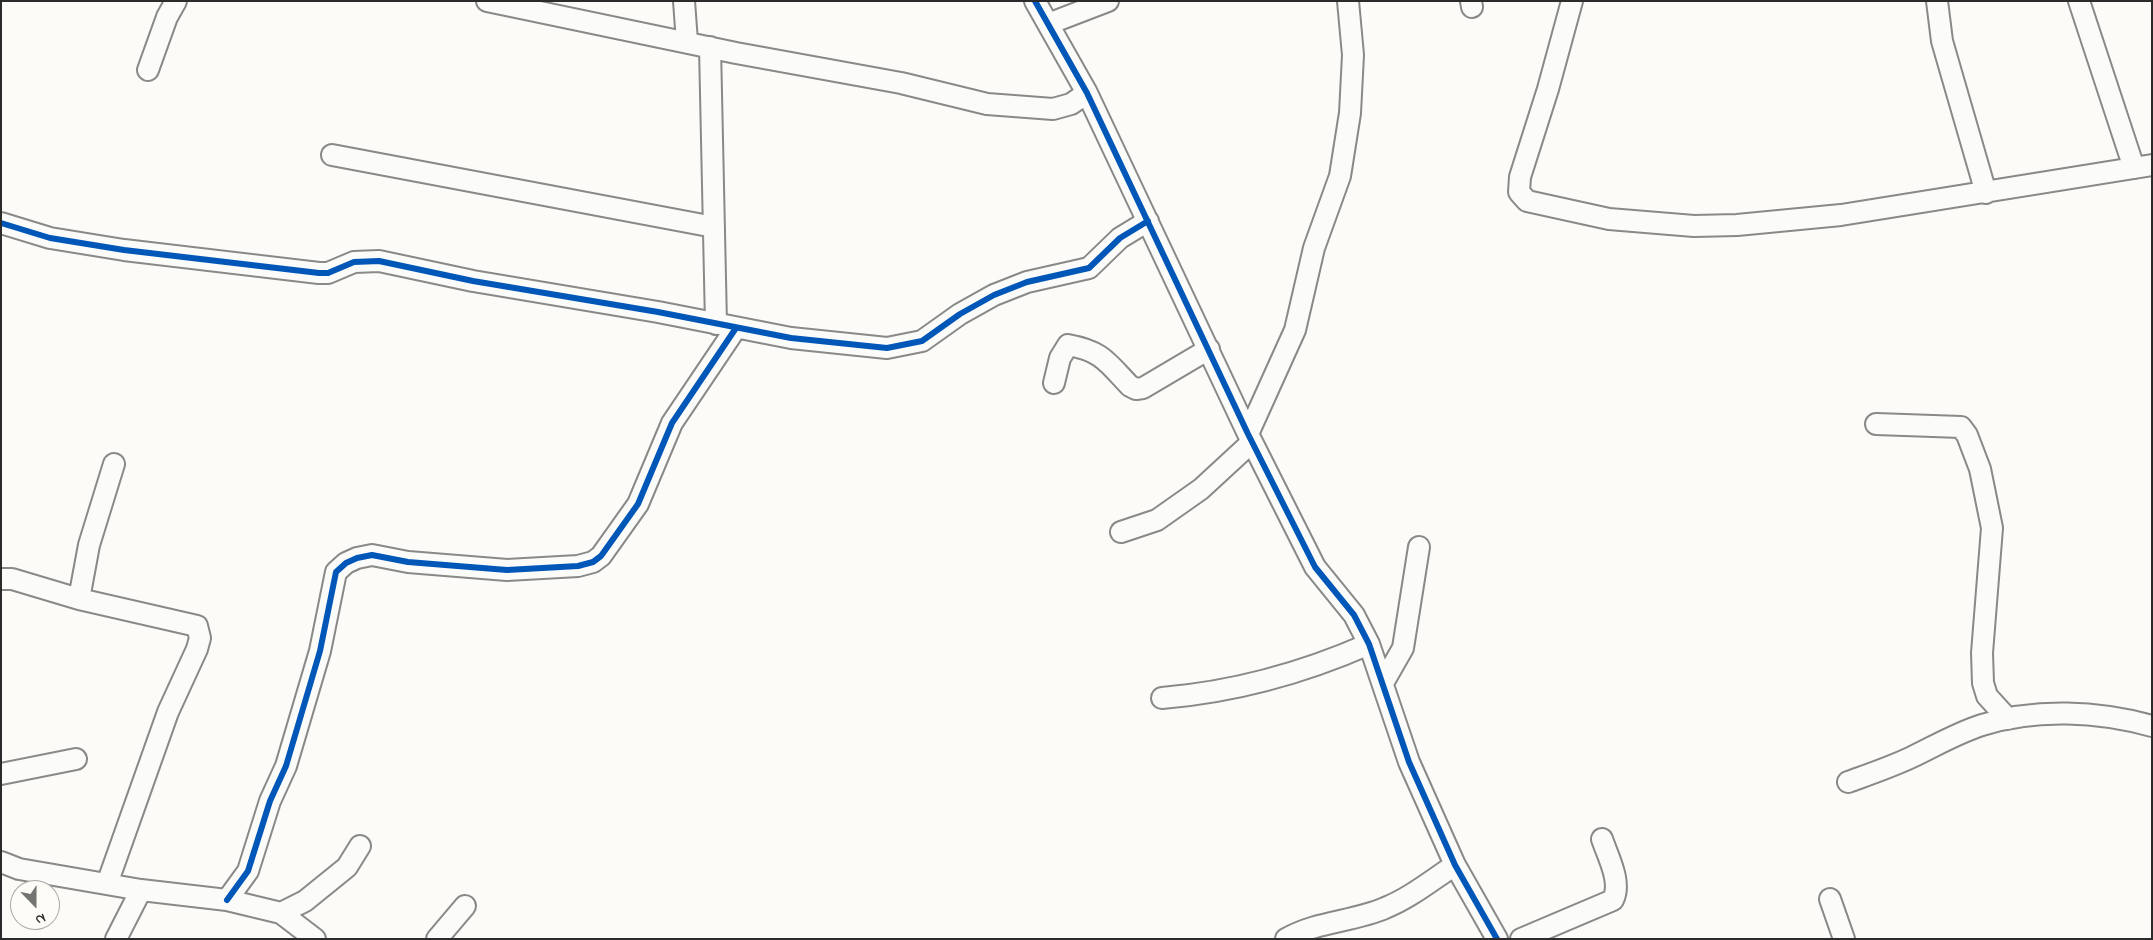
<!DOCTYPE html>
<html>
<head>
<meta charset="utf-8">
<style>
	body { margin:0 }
	#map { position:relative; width:2153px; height:940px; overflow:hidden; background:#fcfbf8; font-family:"Indie Flower",sans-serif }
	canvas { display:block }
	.frame { position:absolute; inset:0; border:2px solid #2b2b2b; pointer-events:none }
	.north { position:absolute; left:10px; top:880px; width:50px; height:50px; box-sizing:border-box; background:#fdfcf7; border:1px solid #a9a8a5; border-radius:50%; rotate:158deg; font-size:14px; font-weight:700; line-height:20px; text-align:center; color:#2b2b2b }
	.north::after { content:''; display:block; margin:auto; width:18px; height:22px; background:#747473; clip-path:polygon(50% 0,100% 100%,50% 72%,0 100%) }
</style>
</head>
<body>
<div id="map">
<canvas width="2153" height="940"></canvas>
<div class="frame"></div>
<div class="north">N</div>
</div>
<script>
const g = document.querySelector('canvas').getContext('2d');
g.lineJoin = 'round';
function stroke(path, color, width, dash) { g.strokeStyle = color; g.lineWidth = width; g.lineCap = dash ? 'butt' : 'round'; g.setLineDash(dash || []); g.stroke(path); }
const street = new Path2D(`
	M487,1l249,52 165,30 86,21 66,5 18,-5 16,-11
	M684,1l3,41
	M1035,1l52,92 161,341 67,133 39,48 15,29 40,118 46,103 42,74
	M1471,1l1,6
	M1572,1l-24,88 -28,88 -1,15 8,9 82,18 85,7 43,-1 104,-10 311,-50
	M1937,1l5,40 44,152
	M2079,1l55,167
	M1048,24l60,-23
	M710,47l6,277
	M148,70l19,-53 9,-16
	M332,155l382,72
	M1,223l49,15 74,12 195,23h9l26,-11 25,-1 94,20 185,31 133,26 96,10 35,-7 38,-27 34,-19 33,-13 62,-14 31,-30 28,-17
	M1054,383l6,-25 8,-13c34,6 39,17 62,41l6,3 7,-1 66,-39
	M1876,424l85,3 6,8 13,34 12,59 -10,125 1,30 4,13 21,23
	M1248,434l47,-104 19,-82 26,-72 10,-63 3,-58 -5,-54
	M1121,532l36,-12 44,-31 51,-47
	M1,579h11l67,20 118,27 3,12 -3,11 -29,63 -61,172
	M79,599l10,-54 25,-81
	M1383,683l20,-35 16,-101
	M1162,698c72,-6 141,-25 207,-54
	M1,774l75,-15
	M1848,782c22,-8 43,-15 64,-25 23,-11 45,-24 70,-32 54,-17 116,-14 170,1
	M1,862l18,7 122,21 86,10 54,13 34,26
	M1830,899l14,40
	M227,900l21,-29 22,-70 16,-35 34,-115 16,-79 10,-9 11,-5 15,-3 36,7 99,8 71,-4 15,-4 8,-6 37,-52 34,-81 64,-95
	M281,913l24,-12 42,-34 13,-21
	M116,939l25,-49
	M437,939l28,-33
	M1286,939c31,-18 67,-17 99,-31 25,-10 47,-28 70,-43
	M1521,939l92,-39c9,-18 -5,-43 -11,-61`);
stroke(street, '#898987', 24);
stroke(street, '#fbfbf9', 20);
stroke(new Path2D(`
	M1035,1l52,92 161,341 67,133 39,48 15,29 40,118 46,103 42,74
	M1,223l49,15 74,12 195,23h9l26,-11 25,-1 94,20 185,31 133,26 96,10 35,-7 38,-27 34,-19 33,-13 62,-14 31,-30 28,-17
	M227,900l21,-29 22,-70 16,-35 34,-115 16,-79 10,-9 11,-5 15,-3 36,7 99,8 71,-4 15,-4 8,-6 37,-52 34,-81 64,-95`), '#0057b8', 6);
</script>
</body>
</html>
